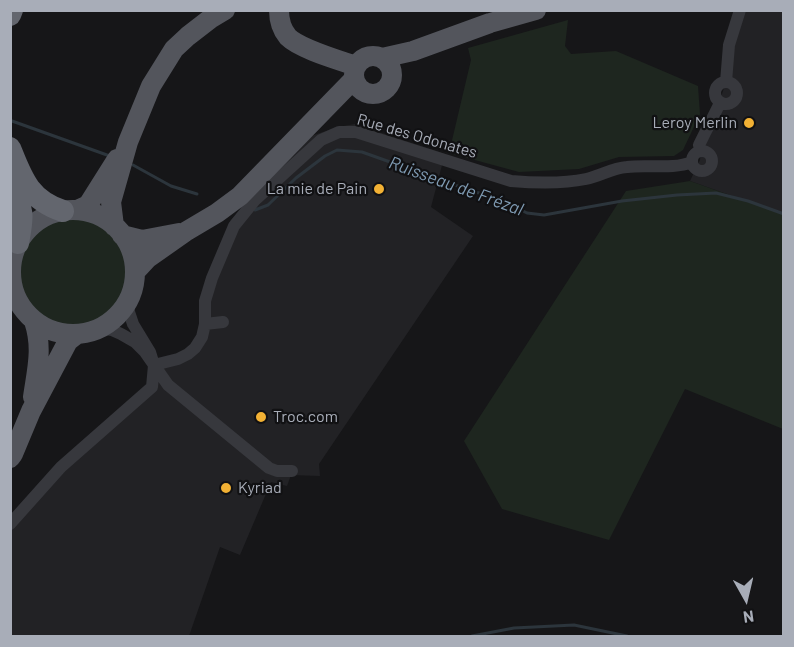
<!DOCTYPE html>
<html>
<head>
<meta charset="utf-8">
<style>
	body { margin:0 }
	#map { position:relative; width:794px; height:647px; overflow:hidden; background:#161618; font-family:Barlow,sans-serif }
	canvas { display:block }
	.frame { position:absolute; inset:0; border:12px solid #a8adb8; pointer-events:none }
	.north { position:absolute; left:716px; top:569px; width:60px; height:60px; -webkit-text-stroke:4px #111113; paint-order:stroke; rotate:172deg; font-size:16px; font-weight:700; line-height:24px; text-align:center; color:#a8adb8 }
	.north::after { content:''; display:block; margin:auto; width:21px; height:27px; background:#a8adb8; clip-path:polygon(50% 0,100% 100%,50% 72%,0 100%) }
</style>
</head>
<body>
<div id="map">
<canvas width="794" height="647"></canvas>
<div class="frame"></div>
<div class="north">N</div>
</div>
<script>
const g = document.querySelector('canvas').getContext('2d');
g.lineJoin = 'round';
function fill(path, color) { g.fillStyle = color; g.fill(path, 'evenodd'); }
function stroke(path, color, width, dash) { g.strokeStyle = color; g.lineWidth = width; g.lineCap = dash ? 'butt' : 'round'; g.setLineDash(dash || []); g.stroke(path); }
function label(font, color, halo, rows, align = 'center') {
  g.font = font + ' Barlow,sans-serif'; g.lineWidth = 4.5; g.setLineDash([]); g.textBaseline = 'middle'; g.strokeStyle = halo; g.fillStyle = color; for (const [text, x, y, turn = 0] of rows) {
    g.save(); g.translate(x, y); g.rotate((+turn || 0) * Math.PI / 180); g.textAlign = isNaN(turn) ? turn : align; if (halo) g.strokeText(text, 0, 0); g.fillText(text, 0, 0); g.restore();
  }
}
fill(new Path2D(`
	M740,11h43v203l-93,-33 10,-21 1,-9 10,-17 5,-22 10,-30z
	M355,124l90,30 -14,53 42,29 -154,228 1,12 -29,-1 -4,11 -16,-4 -31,73 -20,-8 -31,89h-178v-119l141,-130 2,-22 34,-11 17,-37 29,-91 -4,-5 69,-77 12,-8 27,-9z`), '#222225');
fill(new Path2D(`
	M568,20l-3,26 6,8 45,-3 82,35 2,28 -17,36 -9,6 -55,1 -40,12 -60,3 -70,-19 22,-93 -3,-12z
	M690,181l93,33v215l-98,-40 -76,151 -107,-31 -38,-68 162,-250z
	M19 272a54 54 0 1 1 108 0a54 54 0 1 1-108 0Z`), '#1e261f');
stroke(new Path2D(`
	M12,121l95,34
	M133,165l38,21 26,8
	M255,210l13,-5 28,-27 29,-22 12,-6 25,2 101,36 38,12 26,13 17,2 78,-14 55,-6 39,-2 32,8 36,13
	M472,636l42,-8 60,-3 53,11`), '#2c353c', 3);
stroke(new Path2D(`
	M726,82l3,-37 11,-35
	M715 93a11 11 0 1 1 22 0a11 11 0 1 1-22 0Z
	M692 161a10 10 0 1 1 20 0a10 10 0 1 1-20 0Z
	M701,151l-2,-6 21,-42
	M205,324l18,-2
	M99,328l13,2 9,4 14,8 10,10 23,33 101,83 8,3h15
	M154,365l24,-6 10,-5 7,-6 7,-11 3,-13v-23l7,-23 22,-52 21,-26 66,-60 18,-8h17l155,49c24,2 51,3 75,-2 14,-3 26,-11 41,-12 21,-3 45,3 65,-5
	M10,524l51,-57 91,-80 2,-22 -4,-13 -17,-28 -4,-12 -1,-12`), '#37383d', 12);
stroke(new Path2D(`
	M279,10c0,10 3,20 9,27 12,12 51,23 68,29
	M354 75a19 19 0 1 1 38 0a19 19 0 1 1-38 0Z
	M382,58l31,-7 77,-28 46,-13
	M77,210l11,-5 29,-46
	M11 272a62 62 0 1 1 124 0a62 62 0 1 1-124 0Z
	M114,226l-3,-24 17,-60 23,-56 23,-37 14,-13 22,-17 15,-9
	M122,235l20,5 37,-7
	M135,272l13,-14 37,-26 32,-19 23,-17 114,-117
	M33,397c4,-28 10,-49 1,-76
	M10,458l3,-4 18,-43 37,-70 9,-7`), '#53555c', 20);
stroke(new Path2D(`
	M10,15l2,-5
	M10,148c12,30 19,52 53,63
	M10,189c16,19 12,32 8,54`), '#63666e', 22);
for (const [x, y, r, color] of [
	[749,123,6,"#f2b134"],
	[379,189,6,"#f2b134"],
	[261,417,6,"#f2b134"],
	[226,488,6,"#f2b134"]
]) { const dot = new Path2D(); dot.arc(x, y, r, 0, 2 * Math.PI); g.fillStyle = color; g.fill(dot); stroke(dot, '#111113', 2); }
label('16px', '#a8adb8', '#111113', [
	["Leroy Merlin",737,123],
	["La mie de Pain",367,189],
	["Troc.com",273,417,"left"],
	["Kyriad",238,488,"left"]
], 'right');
label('16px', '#a8adb8', '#111113', [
	["Rue des Odonates",417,136,16]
]);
label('italic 18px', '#7f9bb3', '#111113', [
	["Ruisseau de Frézal",456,186,20]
]);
</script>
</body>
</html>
